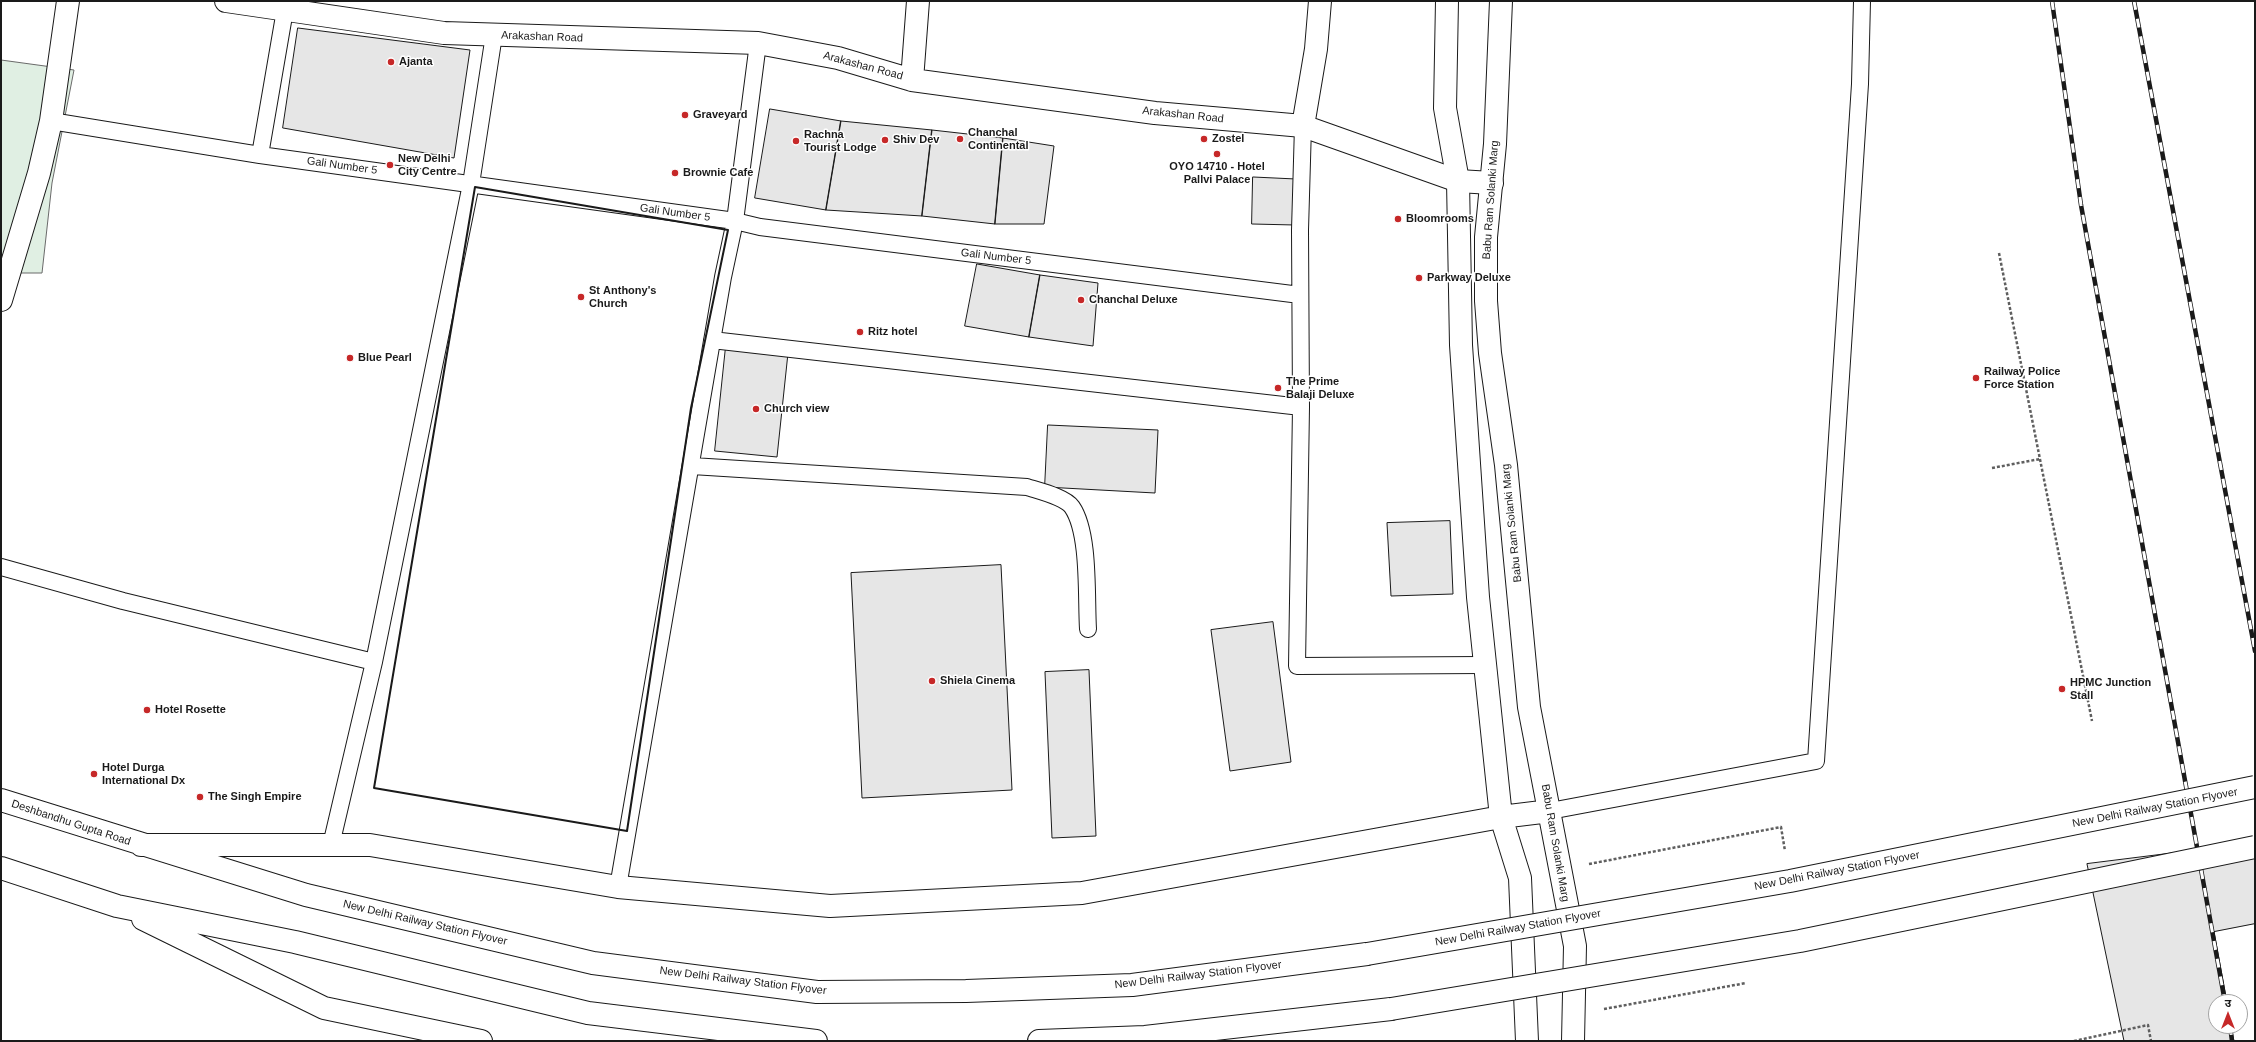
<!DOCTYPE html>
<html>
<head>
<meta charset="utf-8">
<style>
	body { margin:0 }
	#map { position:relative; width:2256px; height:1042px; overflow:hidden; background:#fff; font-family:Helvetica,"Noto Sans Devanagari",sans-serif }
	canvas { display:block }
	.frame { position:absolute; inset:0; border:2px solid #1a1a1a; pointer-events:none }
	.north { position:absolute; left:2208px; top:994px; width:40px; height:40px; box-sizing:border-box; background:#fff; border:1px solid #a3a3a3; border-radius:50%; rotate:0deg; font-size:11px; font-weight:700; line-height:16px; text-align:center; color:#1a1a1a }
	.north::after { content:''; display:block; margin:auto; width:14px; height:18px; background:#c62828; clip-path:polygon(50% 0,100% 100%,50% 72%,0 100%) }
</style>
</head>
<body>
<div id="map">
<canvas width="2256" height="1042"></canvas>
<div class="frame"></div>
<div class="north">उ</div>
</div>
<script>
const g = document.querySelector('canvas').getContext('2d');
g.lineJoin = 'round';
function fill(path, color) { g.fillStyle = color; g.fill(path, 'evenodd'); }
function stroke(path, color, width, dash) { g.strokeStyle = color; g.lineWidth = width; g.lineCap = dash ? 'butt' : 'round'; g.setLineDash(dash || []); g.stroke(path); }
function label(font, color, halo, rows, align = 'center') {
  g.font = font + ' Helvetica,sans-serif'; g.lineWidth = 3; g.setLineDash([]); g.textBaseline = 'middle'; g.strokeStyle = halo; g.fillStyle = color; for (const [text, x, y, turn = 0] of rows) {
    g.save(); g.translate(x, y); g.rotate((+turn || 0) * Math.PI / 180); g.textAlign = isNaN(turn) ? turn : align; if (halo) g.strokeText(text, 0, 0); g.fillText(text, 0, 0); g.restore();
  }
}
const green = new Path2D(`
	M1,60l73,10 -22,113 -10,90h-41z`);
fill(green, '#e0efe3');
stroke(green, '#6a6a6a', 1);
const building = new Path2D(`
	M298,28l172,22 -16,108 -171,-30z
	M770,109l71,12 -15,89 -71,-12z
	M841,121l91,9 -10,86 -96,-6z
	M932,130l71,8 -8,86 -73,-8z
	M1003,138l51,8 -10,78h-49z
	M1253,177l43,2 -1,46 -43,-1z
	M977,264l63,11 -11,62 -64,-11z
	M1040,275l58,8 -5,63 -64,-9z
	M726,346l62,7 -11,104 -62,-6z
	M1048,425l110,5 -3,63 -110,-6z
	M1450,521l3,73 -62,2 -4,-73z
	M1001,565l11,225 -150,8 -11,-225z
	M1273,622l18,140 -61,9 -19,-141z
	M1089,670l7,166 -44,2 -7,-166z
	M2255,843v198h-131l-37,-177zM2216,1002h24v24h-24z
	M2255,924v117h-21l-3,-15h9v-24h-13l-13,-70z`);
fill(building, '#e6e6e6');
stroke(building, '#1a1a1a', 1);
const lane = new Path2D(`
	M51,121l209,34 475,66 25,6 540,68
	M1303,126l-3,104 1,177 -4,259 187,-1
	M260,155l25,-145
	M712,340l589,67
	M692,466l335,21c12,4 38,10 45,20 18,26 14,90 16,122
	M1,567l122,34 251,61
	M1550,811l266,-50 44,-677 2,-83
	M331,845l43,-183 97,-478 23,-149
	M618,887l105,-610 12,-56 23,-178`);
const street = new Path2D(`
	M226,1l218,32 314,10 80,15 74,22 243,33 148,13 155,55 34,2
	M912,80l6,-79
	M1303,126l13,-77 4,-48
	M1,300l38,-127 12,-52 17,-120`);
const secondary = new Path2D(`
	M1447,1l-2,107 13,73 3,164 17,252 23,220 19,61 7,163
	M1501,1l-6,143 -9,93v64l4,52 16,112 23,242 46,239 -2,95
	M1,800l305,95 287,68 224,29 149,-1 166,-6 235,-31
	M141,845h229l248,42 212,19 252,-13 419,-76 49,-6
	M1,868l116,38 178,36 293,71 228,28
	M143,919l181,89 157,33
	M1039,1041l106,-4 246,-28`);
stroke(lane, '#1a1a1a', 18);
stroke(street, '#1a1a1a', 24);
stroke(secondary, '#1a1a1a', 24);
stroke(new Path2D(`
	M1999,253l93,468
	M1992,468l48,-9
	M1589,864l192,-37 4,24
	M1604,1009l142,-26
	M2074,1041l74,-16 3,16`), '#5f5f5f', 2.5, [3, 2]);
stroke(lane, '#fff', 16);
stroke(street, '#fff', 22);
stroke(secondary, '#fff', 22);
const rail = new Path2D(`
	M2052,1l29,204 144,797
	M2134,1l121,650
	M2230,1026l2,15`);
stroke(rail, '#1a1a1a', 4.5);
stroke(rail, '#fff', 3, [9]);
const secondaryBridge = new Path2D(`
	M1367,954l423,-73 465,-94
	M1391,1009l409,-68 455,-94`);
stroke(secondaryBridge, '#1a1a1a', 24, []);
stroke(secondaryBridge, '#fff', 22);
stroke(new Path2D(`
	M475,187l253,43 -37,178 -64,423 -253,-43z`), '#1a1a1a', 2);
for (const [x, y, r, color] of [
	[391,62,4,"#c62828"],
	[685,115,4,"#c62828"],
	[960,139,4,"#c62828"],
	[1204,139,4,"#c62828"],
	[885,140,4,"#c62828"],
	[796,141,4,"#c62828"],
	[1217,154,4,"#c62828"],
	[390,165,4,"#c62828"],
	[675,173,4,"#c62828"],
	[1398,219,4,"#c62828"],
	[1419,278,4,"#c62828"],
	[581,297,4,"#c62828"],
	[1081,300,4,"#c62828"],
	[860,332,4,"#c62828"],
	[350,358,4,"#c62828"],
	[1976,378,4,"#c62828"],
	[1278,388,4,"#c62828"],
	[756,409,4,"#c62828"],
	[932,681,4,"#c62828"],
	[2062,689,4,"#c62828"],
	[147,710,4,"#c62828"],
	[94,774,4,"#c62828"],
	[200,797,4,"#c62828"]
]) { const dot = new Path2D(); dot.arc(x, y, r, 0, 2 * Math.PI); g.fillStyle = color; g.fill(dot); stroke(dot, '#fff', 1.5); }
label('11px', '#1a1a1a', '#fff', [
	["Arakashan Road",542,37,2],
	["Arakashan Road",863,66,15],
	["Arakashan Road",1183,115,6],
	["Gali Number 5",342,166,8],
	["Babu Ram Solanki Marg",1491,200,-86],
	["Gali Number 5",675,213,8],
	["Gali Number 5",996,257,7],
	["Babu Ram Solanki Marg",1512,523,-96],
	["New Delhi Railway Station Flyover",2155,808,-11],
	["Deshbandhu Gupta Road",71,823,18],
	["Babu Ram Solanki Marg",1555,843,80],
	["New Delhi Railway Station Flyover",1837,871,-11],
	["New Delhi Railway Station Flyover",425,923,13],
	["New Delhi Railway Station Flyover",1518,928,-10],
	["New Delhi Railway Station Flyover",1198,975,-7],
	["New Delhi Railway Station Flyover",743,981,7]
]);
label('bold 11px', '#1a1a1a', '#fff', [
	["Ajanta",399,62],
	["Graveyard",693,115],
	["Chanchal",968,133],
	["Continental",968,146],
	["Rachna",804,135],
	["Tourist Lodge",804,148],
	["Zostel",1212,139],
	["Shiv Dev",893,140],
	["New Delhi",398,159],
	["City Centre",398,172],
	["OYO 14710 - Hotel",1217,167,"center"],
	["Pallvi Palace",1217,180,"center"],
	["Brownie Cafe",683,173],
	["Bloomrooms",1406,219],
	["Parkway Deluxe",1427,278],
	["St Anthony's",589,291],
	["Church",589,304],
	["Chanchal Deluxe",1089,300],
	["Ritz hotel",868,332],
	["Blue Pearl",358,358],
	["Railway Police",1984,372],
	["Force Station",1984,385],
	["The Prime",1286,382],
	["Balaji Deluxe",1286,395],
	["Church view",764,409],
	["Shiela Cinema",940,681],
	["HPMC Junction",2070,683],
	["Stall",2070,696],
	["Hotel Rosette",155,710],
	["Hotel Durga",102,768],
	["International Dx",102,781],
	["The Singh Empire",208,797]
], 'left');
</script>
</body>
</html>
